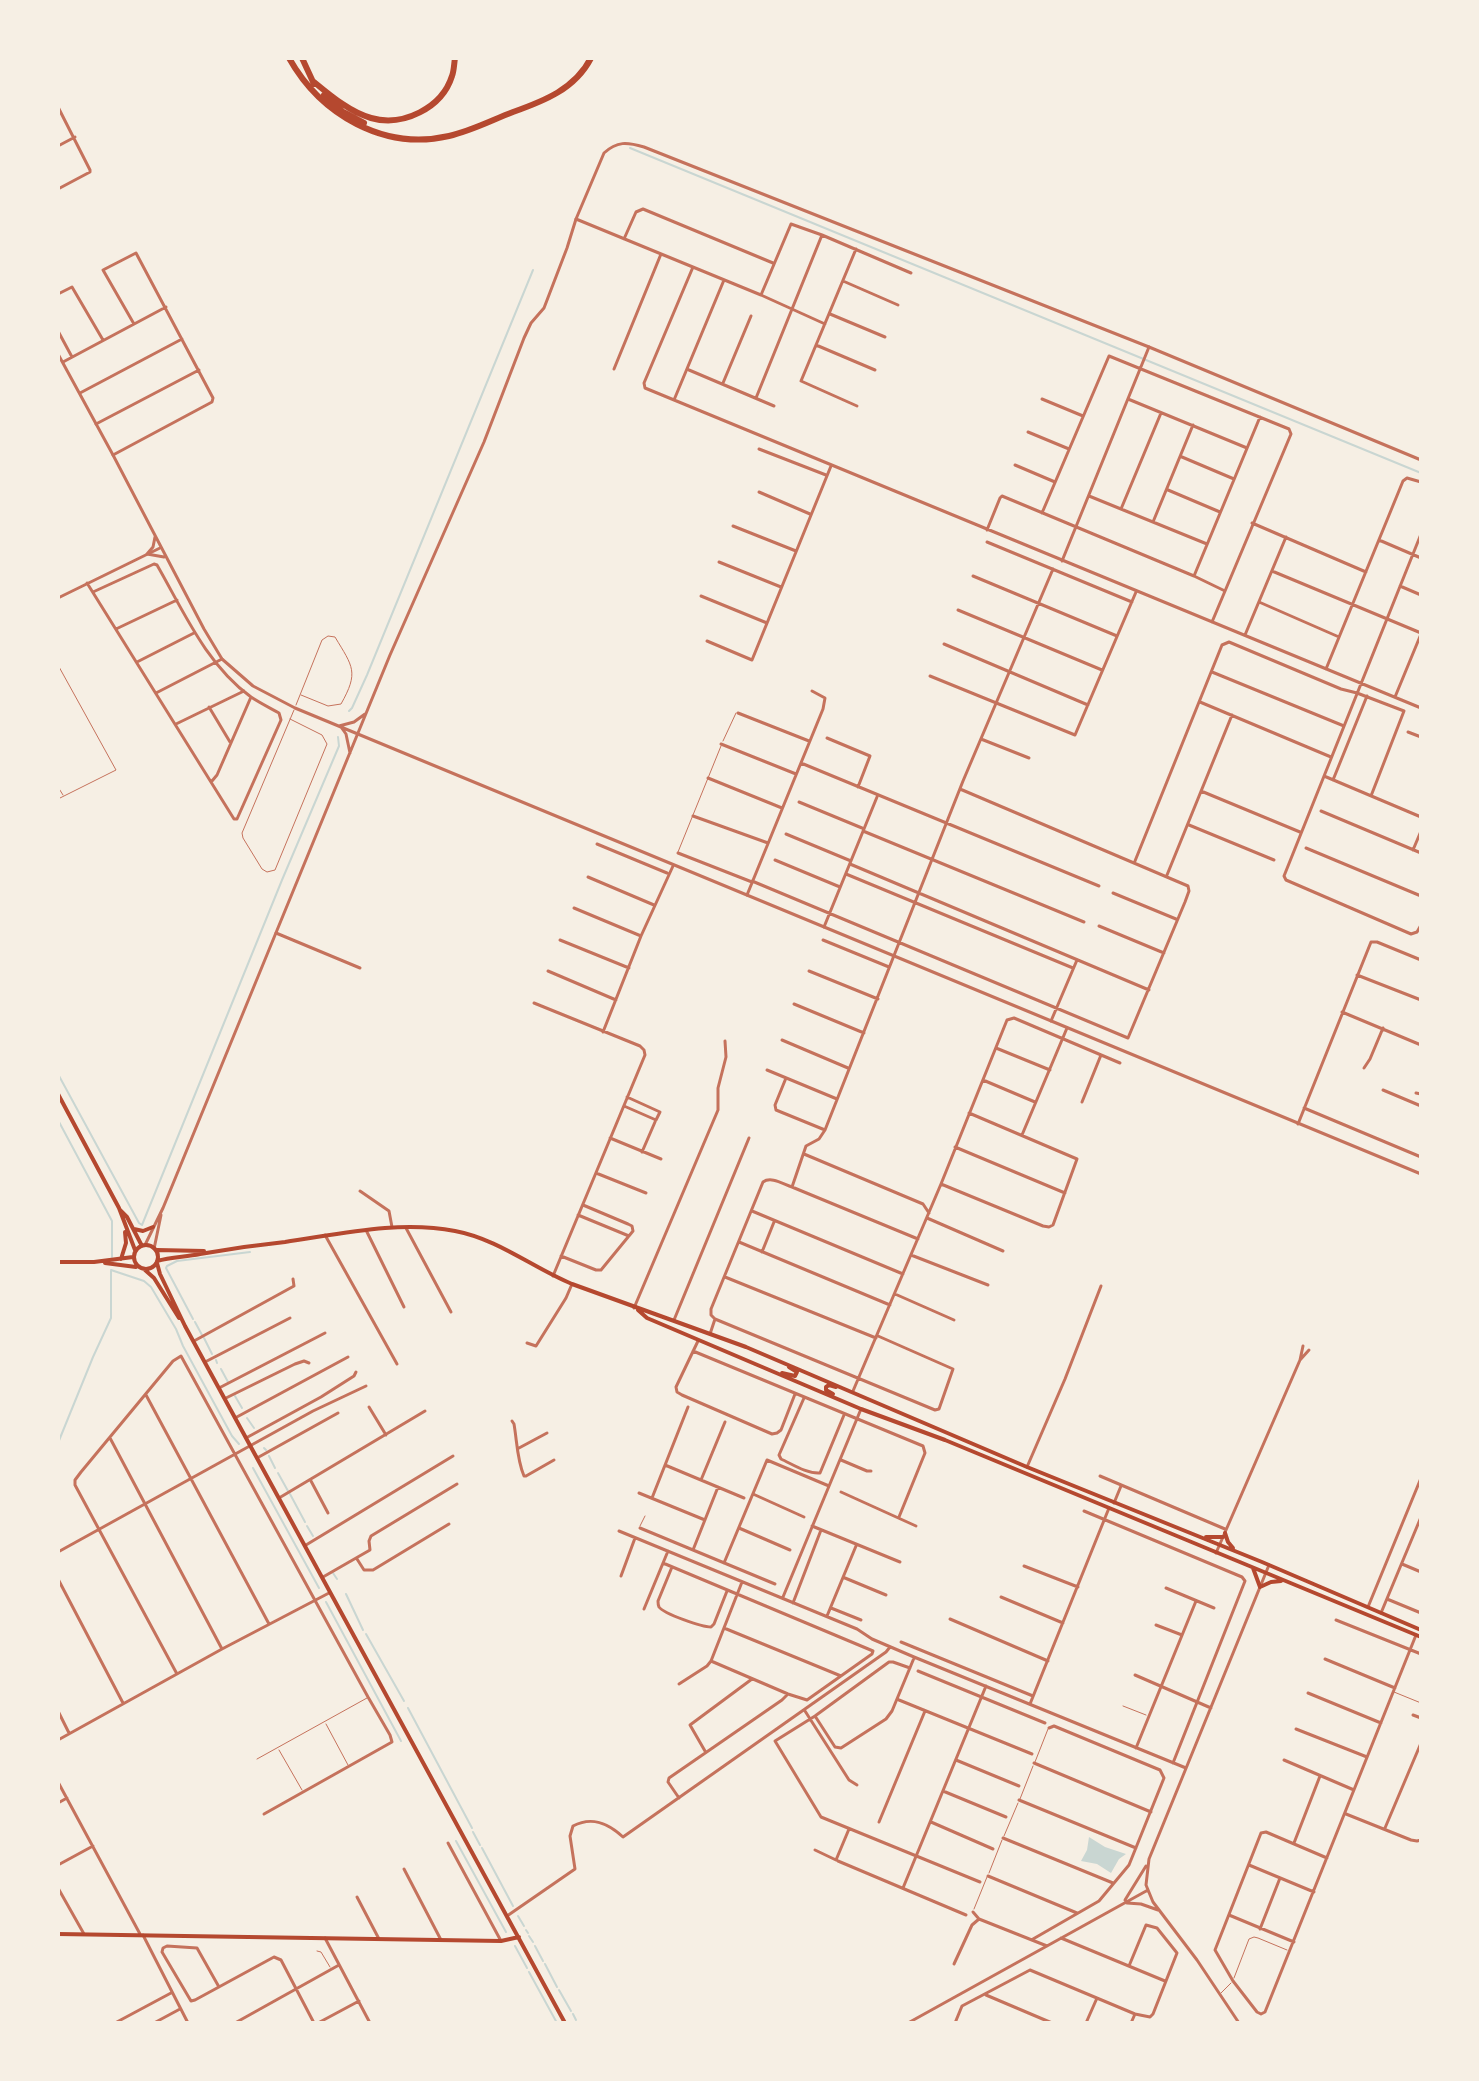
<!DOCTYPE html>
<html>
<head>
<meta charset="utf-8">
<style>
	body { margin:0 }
	#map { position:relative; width:1479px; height:2081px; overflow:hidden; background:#f6efe4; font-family:"DM Sans",sans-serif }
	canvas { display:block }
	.frame { position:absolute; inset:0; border:60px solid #f6efe4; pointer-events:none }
</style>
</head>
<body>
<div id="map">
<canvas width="1479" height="2081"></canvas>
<div class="frame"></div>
</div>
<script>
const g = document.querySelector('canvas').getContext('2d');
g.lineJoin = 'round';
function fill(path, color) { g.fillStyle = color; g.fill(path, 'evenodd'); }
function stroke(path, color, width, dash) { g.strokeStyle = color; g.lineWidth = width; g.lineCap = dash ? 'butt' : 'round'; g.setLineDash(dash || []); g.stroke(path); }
fill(new Path2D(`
	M1089,1837l16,10 21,7 -7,5 -8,14 -14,-9 -16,-3 6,-11z`), '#c9d6d2');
stroke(new Path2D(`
	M630,148l791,325
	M349,711l3,-3 15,-33 166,-405
	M58,1074l81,149 3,2
	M58,1120l54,101v36
	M142,1225l140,-345 57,-134 -1,-9
	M111,1270l33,11 7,6 25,42 7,17 49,90 7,8
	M193,1319l-27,-51 1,-2 10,-5 73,-9
	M195,1322l7,13
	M204,1338l8,16
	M216,1360l1,3
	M221,1369l7,13
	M235,1396l7,12
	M247,1418l7,10
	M58,1443l35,-86 18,-39v-47
	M264,1448l2,2
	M269,1456l6,12
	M253,1468l66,120
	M278,1473l10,18
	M290,1494l15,28
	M307,1526l6,10
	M333,1573l4,6
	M346,1594l17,36
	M326,1602l75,139
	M366,1634l38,67
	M408,1708l64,120
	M473,1832l7,13
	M456,1841l50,91
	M482,1848l31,58
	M518,1916l6,10
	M526,1930l2,3
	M529,1936l4,6
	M515,1946l12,22
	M535,1946l8,15
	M545,1964l12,23
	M529,1972l28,51
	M559,1990l12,21
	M573,2014l3,6`), '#c9d6d2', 2);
stroke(new Path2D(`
	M58,665l58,105 -58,29
	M296,705l26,-65 6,-4 7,1c18,30 24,35 6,67l-13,2 -27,-11
	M290,719l32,16 5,9 -52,126 -8,2 -5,-3 -19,-31 -1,-5 52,-123
	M723,741l13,-28
	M58,787l5,8
	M678,852l43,-106
	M640,1526l5,-10
	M1394,1692l27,11
	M1123,1706l23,9
	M326,1724l22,41
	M279,1750l23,40
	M257,1759l110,-61
	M1035,1762l13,-33
	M1020,1799l13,-33
	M1004,1836l14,-33
	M989,1873l13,-33
	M974,1909l13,-32
	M317,1951l4,1 9,15
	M1234,1978l15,-39 5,-2 4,1 29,12
	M1221,1993l10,-10`), '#c5725c', 1);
stroke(new Path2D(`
	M58,107l32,63v2l-32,17
	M58,146l17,-9
	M576,219l185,76 64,29
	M624,239l12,-27 7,-3 130,54
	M856,249l-55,132 56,25
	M693,267l-49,116 1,5 776,320
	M843,281l55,24
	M58,294l14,-7 31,53
	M761,295l30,-71 31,11 89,38
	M830,314l55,23
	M58,331l14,26
	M816,345l59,25
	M63,362l103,-55
	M614,369l47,-115
	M689,370l85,36
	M723,383l28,-67
	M80,393l102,-54
	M756,398l66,-163
	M1042,399l41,17
	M1128,399l119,49
	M674,400l50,-120
	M96,424l103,-54
	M1028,432l41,17
	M759,449l67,26
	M113,455l99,-53 1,-4 -77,-145 -33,17 31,54
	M1182,457l52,22
	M1015,465l40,17
	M1168,490l52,22
	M759,492l51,22
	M1089,496l118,48
	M1121,509l40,-96
	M1042,513l67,-157 180,73 2,5 -79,188
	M1153,522l40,-97
	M1252,523l114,49
	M733,526l63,25
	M987,530l13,-32 2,-2 192,80 31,15
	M1421,534l-137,342 2,4 125,54 6,-2 4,-7
	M1379,540l42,18
	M987,542l145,60
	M1062,561l87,-214
	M719,562l62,25
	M1272,571l149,62
	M973,576l144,60
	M1194,576l66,-159
	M87,583l147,236h3l44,-99 -2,-7c-9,-5 -19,-10 -28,-16 -45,-33 -67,-85 -94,-132l-3,-1 -61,28
	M1400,586l21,9
	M701,596l66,27
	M58,598l102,-50
	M1259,602l80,35
	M958,610l144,60
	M116,629l61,-29
	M1245,635l41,-98
	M707,641l45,19 79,-194
	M944,644l144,61
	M137,662l57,-29
	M1326,669l77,-188 4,-3 14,4
	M1212,672l132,54
	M930,676l145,59 61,-143
	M156,693l66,-34
	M1395,697l26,-63
	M1200,702l131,55
	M209,707l21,35
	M738,713l71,28
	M176,724l68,-33
	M1408,732l13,5
	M827,738l43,18 -12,31
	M981,739l48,19
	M721,744l75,30
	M801,763l298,123
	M1324,776l97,41
	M708,778l74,30
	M1333,780l34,-84
	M212,781l5,-6 34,-78
	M1201,791l99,41
	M799,802l63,26
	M1321,811l100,42
	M693,816l75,27
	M1189,825l85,35
	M863,831l221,91
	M786,834l65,27
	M597,844l70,29
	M1306,848l115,48
	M1413,850l8,-19
	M678,853l74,29
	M775,860l65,27
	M1135,861l87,-216 7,-3 112,47 16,4 47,18 -33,85
	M850,864l299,126
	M846,874l227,94
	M1167,875l65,-160
	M588,877l66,28
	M752,881l376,157 57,-136 4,-11 -1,-5 -228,-97
	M1113,893l63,26
	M747,895l76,-186 2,-11 -13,-7
	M574,908l67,28
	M1099,926l65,27
	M824,927l53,-130
	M276,933l84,35
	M560,940l69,28
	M823,940l66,27
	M548,971l68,29
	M809,971l69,28
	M1357,975l64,25
	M534,1003l106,43 4,4 1,5 -92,221
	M794,1004l70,29
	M1342,1012l79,33
	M1051,1021l26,-61
	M603,1032l38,-96 32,-70
	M782,1040l66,28
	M996,1048l54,22
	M1364,1068l6,-9 13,-31
	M767,1070l70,29
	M786,1078l-11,27 1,5 49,20
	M983,1080l52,22
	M1383,1090l38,16
	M1416,1093l5,1
	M1082,1102l19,-47
	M624,1106l32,14 4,-8 -33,-15
	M1304,1108l117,49
	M1298,1124l73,-182h6l44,18
	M1022,1135l45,-107
	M610,1138l51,21
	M955,1147l110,46
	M642,1152l13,-30
	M804,1154l119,50 6,9
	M596,1173l50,20
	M941,1184l102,42 6,1 4,-2 24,-66 -108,-46
	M792,1187l14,-41 13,-7 6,-9 138,-349 90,-212
	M360,1191l29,20 3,16
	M752,1211l151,63
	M578,1215l51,21
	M927,1218l76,33
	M406,1228l45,84
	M366,1230l38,77
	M325,1235l72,129
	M739,1242l151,63
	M762,1252l12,-30
	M911,1255l77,30
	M561,1256l35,14h5l32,-39 -1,-5 -4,-2 -45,-19
	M725,1277l151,61
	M895,1294l59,26
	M634,1308l84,-198v-22l8,-31 -1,-16
	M715,1319l220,91 4,-1 14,-40 -75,-33
	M715,1319l-4,-4v-6l52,-127c8,-6 20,2 29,5l126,52
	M674,1320l75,-182
	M710,1334l5,-15
	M194,1341l100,-55 -1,-7
	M698,1341l-22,46 1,5 5,3 90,39 5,-1 4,-3 14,-36
	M527,1343l9,3 30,-48 6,-14
	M693,1351l230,95 2,7 -26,64
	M1300,1360l9,-10
	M205,1362l85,-44
	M219,1388l106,-55
	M853,1391l88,-207 66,-164 7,-2 106,45
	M146,1395l123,229
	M226,1398l69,-34 9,-3 5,2
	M804,1398l-25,57 2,4c11,5 26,15 39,14l24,-58
	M369,1407l17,28
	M235,1418l113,-61
	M512,1421l2,3c3,17 3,36 10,52h2l28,-16
	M110,1438l112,211
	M246,1438l75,-41 33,-21 2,-4
	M519,1448l28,-15
	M257,1458l81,-45
	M841,1460l26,11h4
	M665,1465l79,33
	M1027,1467l38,-88 36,-93
	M1100,1476l125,53
	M701,1480l24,-58
	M311,1481l17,32
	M841,1492l75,34
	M639,1493l66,27
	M753,1494l51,23
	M279,1498l146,-87
	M652,1498l36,-91
	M1114,1503l7,-17
	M1084,1511l158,66 3,4 -72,182
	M812,1526l88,36
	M640,1528l135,56
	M739,1528l51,22
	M619,1531l238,98 15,10 42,18 272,111
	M306,1545l147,-89
	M693,1550l25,-63
	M58,1552l255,-141 53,-25
	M1216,1553l84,-193 3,-14
	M357,1559l7,11h9l76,-46
	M663,1563l210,88 -1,3 -65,46 -19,-6 -77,-33
	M724,1563l43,-103 62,26
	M1402,1564l19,8
	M1024,1566l54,21
	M672,1567l-14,34c0,2 0,4 1,6 5,7 43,20 52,20l3,-3 13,-33
	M621,1576l14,-38
	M323,1577l47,-27 -1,-9 2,-5 86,-52
	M845,1578l41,17
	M58,1579l65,124
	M1166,1588l48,20
	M783,1597l78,-188
	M1001,1597l62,26
	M1387,1599l34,14
	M793,1603l28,-73
	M1368,1607l53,-129
	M831,1608l30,12
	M644,1609l24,-58
	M1381,1613l40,-96
	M827,1616l29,-70
	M950,1619l98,42
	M1336,1620l85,34
	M1156,1625l26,10
	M724,1628l117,48
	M901,1642l132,54
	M1325,1659l70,29
	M910,1668l-17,-6h-4l-74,54 -40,25 46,76 159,65
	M918,1671l127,52
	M177,1674l-102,-189v-5l6,-8 92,-111 8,-5 187,341 22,38 2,7 -128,72
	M1135,1675l76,33
	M679,1684l28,-18 4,-5 31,-79
	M1308,1693l73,30
	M899,1700l133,54
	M1030,1704l79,-196
	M58,1711l11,22
	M805,1711l44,69 8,5
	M1413,1715l8,3
	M815,1716l20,31 6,1 45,-29 6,-8 22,-53
	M1296,1729l71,28
	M58,1740l164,-91 107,-56
	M1136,1748l60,-147
	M705,1751l-15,-26 62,-46
	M956,1760l63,26
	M1284,1760l70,30
	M1034,1763l117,49
	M58,1782l82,152
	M943,1791l63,26
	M679,1798l-11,-16 1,-4 113,-78 5,-5
	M1019,1800l117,48
	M58,1803l9,-5
	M1346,1814l65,26 6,1 4,-1
	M879,1822l46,-111
	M931,1822l62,27
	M1385,1828l36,-85
	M1003,1838l110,45
	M448,1843l53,98
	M1294,1843l26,-67
	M815,1850l21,10 13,-31
	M1327,1858l-61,-26 -5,1 -46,117 18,31 24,31 4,2 4,-2 151,-377
	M838,1861l128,54
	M58,1865l35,-19
	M1249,1865l65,27
	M404,1869l37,71
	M988,1876l89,37
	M58,1888l26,46
	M903,1888l83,-202
	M357,1897l22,42
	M1125,1900l21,-34
	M1127,1903l14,1 17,6
	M973,1912l6,7
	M1229,1915l65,27
	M507,1916l68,-47 -5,-33 3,-10c19,-10 35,-3 50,11l263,-185 4,-5
	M1260,1929l20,-51
	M143,1935l45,88
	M325,1938l45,85
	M1061,1938l104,43
	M1033,1939l66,-38 30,-36 35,-87 -4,-8 -106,-44 -5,2
	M954,1964l18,-39 7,-6 68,27
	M219,1987l-22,-39 -30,-2 -4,2 -1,4 29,49 4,-1 79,-43 7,3 33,63
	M986,1995l66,28
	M115,2023l56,-30
	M154,2023l26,-14
	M235,2023l104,-58
	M318,2023l41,-22
	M908,2023l240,-133
	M955,2023l7,-17 68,-36 105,44 15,3 3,-3 24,-61 -20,-25 -11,-3 -17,41
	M1086,2023l11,-25
	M1131,2023l4,-9
	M1239,2023l-42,-63 -44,-58 -7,-17 3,-26 120,-294`), '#c5725c', 3);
stroke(new Path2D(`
	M58,354l55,101 91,174 18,30 31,27 42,22 1126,466
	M155,537l-2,10 -6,7 17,3
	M339,726l15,-4 11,-8
	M341,727l5,7 4,19
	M145,1245l18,-37 227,-553 94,-213 40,-104 7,-15 13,-15 23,-60 9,-29 28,-66c13,-12 23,-11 40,-6l505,200 272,113
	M154,1249l7,-34`), '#c5725c', 3);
stroke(new Path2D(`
	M58,1094l61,114 16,42
	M120,1210l7,7 15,29
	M134,1229l9,2 10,-4
	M134 1257a12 12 0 1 1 24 0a12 12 0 1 1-24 0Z
	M157,1250l47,1
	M121,1259l5,-16 -1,-11
	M157,1261c14,-4 28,-4 43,-7 28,-5 56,-9 85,-12 55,-8 114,-22 170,-11 43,8 78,37 117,53l174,63 281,120 235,95 159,68
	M58,1262h36l39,-5
	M105,1263l31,4
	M157,1263l3,11 25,52 61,112 319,585
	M145,1270l9,8 25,40
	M638,1310l9,8 214,91 84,31 476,197
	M782,1373l13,3 2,-4 -8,-5
	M833,1394l-7,-4v-3l3,-2 7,2
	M1225,1533l3,9 5,6
	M1206,1537h17
	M1253,1568l7,19 11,-5 10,-1
	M58,1934l443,7 18,-4`), '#b5482f', 4);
stroke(new Path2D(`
	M289,58c32,57 95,93 160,78 22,-5 43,-16 64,-24 31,-11 62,-23 78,-54
	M302,58l12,26
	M314,82c17,14 36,30 57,36 32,9 71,-10 81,-42 2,-5 2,-12 3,-18
	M324,95l19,17 21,11`), '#b5482f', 6);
</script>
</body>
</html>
